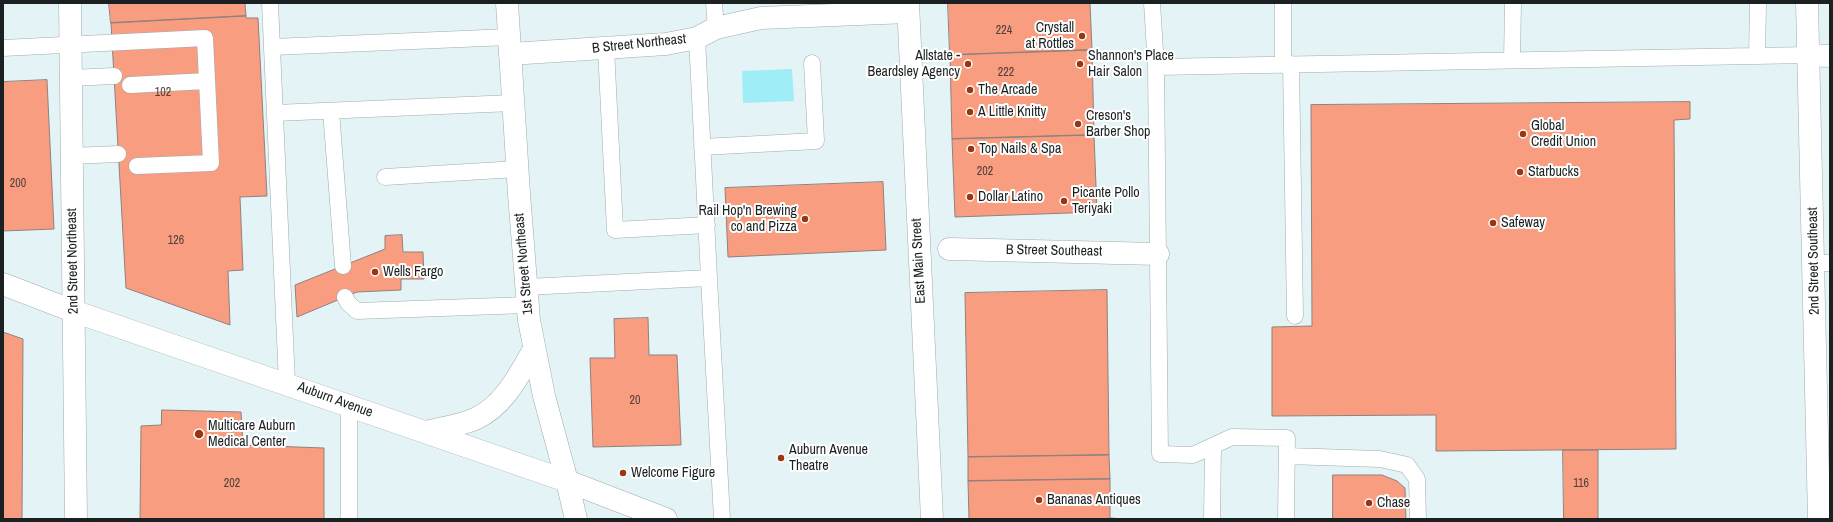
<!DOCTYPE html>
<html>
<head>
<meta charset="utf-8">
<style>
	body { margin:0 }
	#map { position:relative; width:1833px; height:522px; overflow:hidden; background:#e4f3f5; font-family:"Archivo Narrow",sans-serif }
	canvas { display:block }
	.frame { position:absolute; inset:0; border:4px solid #1b2121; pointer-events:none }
</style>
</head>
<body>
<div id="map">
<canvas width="1833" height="522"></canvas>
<div class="frame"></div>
</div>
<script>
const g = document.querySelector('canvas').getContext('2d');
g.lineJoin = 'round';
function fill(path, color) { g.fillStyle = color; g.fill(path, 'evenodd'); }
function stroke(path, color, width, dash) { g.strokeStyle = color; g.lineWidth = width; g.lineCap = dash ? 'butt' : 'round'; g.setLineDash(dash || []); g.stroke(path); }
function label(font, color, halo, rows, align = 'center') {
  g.font = font + ' "Archivo Narrow",sans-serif'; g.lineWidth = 4; g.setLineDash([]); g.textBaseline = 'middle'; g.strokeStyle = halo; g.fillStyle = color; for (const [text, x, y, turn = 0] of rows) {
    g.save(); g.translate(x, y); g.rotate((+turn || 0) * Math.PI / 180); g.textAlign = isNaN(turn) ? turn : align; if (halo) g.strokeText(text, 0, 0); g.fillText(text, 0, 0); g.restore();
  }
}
fill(new Path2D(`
	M792,69l2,32 -51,2 -1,-32z`), '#9fedf7');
const building = new Path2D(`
	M109,3h136l1,13 -135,7z
	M948,3h142l2,47 -142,5z
	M246,16v2h12l9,178 -27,1 3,73 -15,1 2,54 -104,-37 -15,-265z
	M1092,50l2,85 -142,4 -2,-84z
	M47,80l7,149 -51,2v-149z
	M1690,102v17l-16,1 2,329 -240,2v-36l-164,1v-89l40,-1 -1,-221z
	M1094,135l3,77 -142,5 -3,-78z
	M883,182l3,68 -158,7 -3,-69z
	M402,235l1,17h20l1,27h-23v11l-44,2 -60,25 -2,-32 90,-36v-13z
	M1107,290l2,165 -141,2 -3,-164z
	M648,318l1,37h28l4,90 -88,2 -3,-89h25l-1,-39z
	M3,332l20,7 -1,180h-19z
	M162,410l79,2 2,33 81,3v71h-184l1,-93 20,-1z
	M1563,450h35v69h-34z
	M1109,455l1,24 -142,2v-24z
	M1333,475h49l15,6 8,7 1,31h-73z
	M1110,479v39l14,1h-155l-1,-38z`);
fill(building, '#f99d80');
stroke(building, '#8e817e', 1);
const service = new Path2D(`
	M270,3l17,380
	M714,3l2,25
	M1152,3l4,64 4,387 33,1 39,-18 55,1 -1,81
	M697,38l12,240
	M272,47l237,-10
	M3,48l202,-10 6,125 -74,3
	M606,48l9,182 92,-5
	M1757,56l1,-53
	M1512,60l1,-57
	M1291,64l4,252
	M1283,65v-62
	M1156,67l653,-12
	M71,78l43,-2
	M130,85l77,-4
	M331,111l12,155
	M275,113l238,-10
	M702,147l114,-6 -4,-78
	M72,156l46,-2
	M385,177l132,-8
	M1814,263h16
	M526,287l183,-9 13,241
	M345,297l3,6 9,8 170,-6
	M1287,456l93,3 27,6 10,14 1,40
	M349,519v-114
	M1212,519l1,-73`);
const pedestrian = new Path2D(`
	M949,249l209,5`);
const minor = new Path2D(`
	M70,3l6,516
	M1807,3l12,516
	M510,54l156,-10 31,-6 19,-10 45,-10 147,-6
	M1809,55l21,1
	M567,481l9,38`);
const tertiary = new Path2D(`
	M507,3l12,191 10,126 15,76 23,85`);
const secondary = new Path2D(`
	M908,3l24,516
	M3,284l70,27 494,170 99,38
	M425,432c17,-4 34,-6 50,-13 29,-13 44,-44 59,-70`);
stroke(service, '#9eacae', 17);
stroke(pedestrian, '#9eacae', 23);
stroke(minor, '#9eacae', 23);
stroke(tertiary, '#9eacae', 23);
stroke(secondary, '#9eacae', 23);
stroke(service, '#fff', 16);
stroke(pedestrian, '#fff', 22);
stroke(minor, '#fff', 22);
stroke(tertiary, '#fff', 22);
stroke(secondary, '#fff', 22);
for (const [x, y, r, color] of [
	[1082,36,4,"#9c3611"],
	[968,64,4,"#9c3611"],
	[1080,64,4,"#9c3611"],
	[970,90,4,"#9c3611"],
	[970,112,4,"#9c3611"],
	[1078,124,4,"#9c3611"],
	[1523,134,4,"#9c3611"],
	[971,149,4,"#9c3611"],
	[1520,172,4,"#9c3611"],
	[970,197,4,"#9c3611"],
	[1064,201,4,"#9c3611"],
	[805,219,4,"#9c3611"],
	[1493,223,4,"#9c3611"],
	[375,272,4,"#9c3611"],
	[199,434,5,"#9c3611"],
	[781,458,4,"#9c3611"],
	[623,473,4,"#9c3611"],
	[1039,500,4,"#9c3611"],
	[1369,503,4,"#9c3611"]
]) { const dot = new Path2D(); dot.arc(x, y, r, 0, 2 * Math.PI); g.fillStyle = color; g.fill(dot); stroke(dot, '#fff', 1.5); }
label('12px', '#524039', null, [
	["224",1004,31],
	["222",1006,73],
	["102",163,93],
	["202",985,172],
	["200",18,184],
	["126",176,241],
	["20",635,401],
	["202",232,484],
	["116",1581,484]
]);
label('14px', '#1b2121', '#fff', [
	["Crystall",1074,28,"right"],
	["at Rottles",1074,44,"right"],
	["Allstate -",960,56,"right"],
	["Beardsley Agency",960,72,"right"],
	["Shannon's Place",1088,56],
	["Hair Salon",1088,72],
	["The Arcade",978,90],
	["A Little Knitty",978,112],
	["Creson's",1086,116],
	["Barber Shop",1086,132],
	["Global",1531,126],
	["Credit Union",1531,142],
	["Top Nails & Spa",979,149],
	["Starbucks",1528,172],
	["Picante Pollo",1072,193],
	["Teriyaki",1072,209],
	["Dollar Latino",978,197],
	["Rail Hop'n Brewing",797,211,"right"],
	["co and Pizza",797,227,"right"],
	["Safeway",1501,223],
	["Wells Fargo",383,272],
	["Multicare Auburn",208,426],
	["Medical Center",208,442],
	["Auburn Avenue",789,450],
	["Theatre",789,466],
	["Welcome Figure",631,473],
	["Bananas Antiques",1047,500],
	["Chase",1377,503]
], 'left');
label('14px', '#1b2121', '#fff', [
	["B Street Northeast",639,44,-6],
	["B Street Southeast",1054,251,1],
	["2nd Street Northeast",73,261,-91],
	["East Main Street",919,261,-93],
	["2nd Street Southeast",1814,261,-91],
	["1st Street Northeast",524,264,-95],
	["Auburn Avenue",335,400,20]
]);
</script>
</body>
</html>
